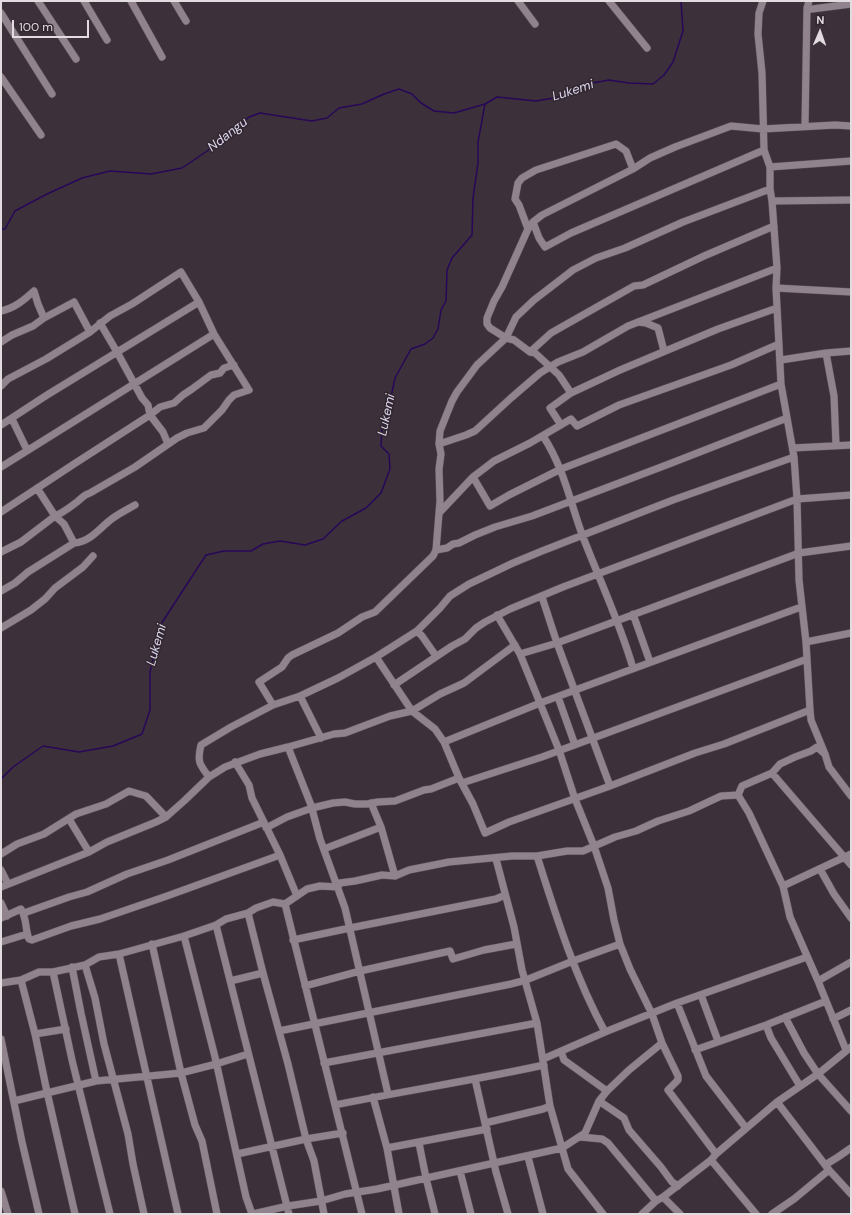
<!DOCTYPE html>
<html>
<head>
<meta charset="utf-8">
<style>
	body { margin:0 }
	#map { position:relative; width:852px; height:1215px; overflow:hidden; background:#3c313a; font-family:"DM Sans",sans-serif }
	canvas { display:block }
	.frame { position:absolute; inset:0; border:2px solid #e2dbe0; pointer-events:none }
	.north { position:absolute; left:800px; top:12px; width:40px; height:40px; -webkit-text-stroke:3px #32272f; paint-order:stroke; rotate:2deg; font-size:11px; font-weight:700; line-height:16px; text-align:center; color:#e2dbe0 }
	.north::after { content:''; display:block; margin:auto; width:14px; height:18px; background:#e2dbe0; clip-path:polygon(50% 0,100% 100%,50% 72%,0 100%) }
	.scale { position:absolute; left:12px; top:20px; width:77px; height:18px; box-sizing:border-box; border:2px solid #e2dbe0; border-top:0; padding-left:5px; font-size:12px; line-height:14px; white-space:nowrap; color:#e2dbe0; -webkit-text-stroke:3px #32272f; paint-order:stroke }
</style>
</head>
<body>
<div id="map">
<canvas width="852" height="1215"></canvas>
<div class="frame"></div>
<div class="north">N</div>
<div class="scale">100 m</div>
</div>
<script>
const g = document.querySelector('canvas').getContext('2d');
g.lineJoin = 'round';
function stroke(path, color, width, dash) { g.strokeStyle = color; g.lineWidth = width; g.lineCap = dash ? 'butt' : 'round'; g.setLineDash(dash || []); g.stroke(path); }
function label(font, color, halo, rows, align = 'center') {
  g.font = font + ' "DM Sans",sans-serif'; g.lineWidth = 3; g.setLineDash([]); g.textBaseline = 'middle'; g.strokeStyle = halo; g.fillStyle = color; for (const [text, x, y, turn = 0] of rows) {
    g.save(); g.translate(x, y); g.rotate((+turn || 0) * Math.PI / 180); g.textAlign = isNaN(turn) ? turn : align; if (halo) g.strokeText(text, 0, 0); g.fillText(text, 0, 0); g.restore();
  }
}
stroke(new Path2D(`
	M1,229h4l10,-18 30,-16 37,-17 28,-7 41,3 31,-6 34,-23 33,-28 11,-4 52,8 15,-3 12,-10 23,-4 22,-10 15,-5 13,5 9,9 13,8 20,2 31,-9 12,-7 39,4 29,-5 22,-12 22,-4 20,3 24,1 11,-9 9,-13 10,-31 -2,-30
	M1,779l12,-12 30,-21 36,6 34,-6 29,-12 8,-24v-38l11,-48 45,-69 18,-4h27l12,-7 17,-3 25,4 18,-6 19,-18 24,-13 15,-15 9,-24 -1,-15 -8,-8 1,-18 7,-22 6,-28 16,-29 14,-5 8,-6 5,-9 3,-19 5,-9 1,-31 5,-12 20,-23 1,-37 5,-35v-21l7,-38`), '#280759', 1.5);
const minor = new Path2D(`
	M38,1l38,58
	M84,1l23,39
	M131,1l31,56
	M174,1l12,20
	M518,1l17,23
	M609,1l38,47
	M763,1l-4,12 -1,21 4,39 2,77 6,17v22l2,12 5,67 -1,20 5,96 13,73 3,42 2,81 7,62 4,68 1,10 14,34 4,13 22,29
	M807,8l5,1 39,-5
	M1,13l51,81
	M1,77l40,58
	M805,126l2,-118 2,-7
	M770,167l81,-6
	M772,201l79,-1
	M533,222l6,16 6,9 26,-14 193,-83
	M528,229l-9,-24 -4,-6 3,-16 4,-5 14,-8 80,-26 10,7 7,18
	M776,288l75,4
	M1,311c14,-3 23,-11 33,-20l4,13 6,14
	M638,322l8,1 12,5 6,23
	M100,323l17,29 25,46 6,7 2,10 13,17 5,12
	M1,342l11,-7 21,-9 11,-8 30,-16 16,30
	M530,352l21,-19 83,-47 9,-1 61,-29 70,-30
	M826,353l8,43 2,49
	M781,360l45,-7 25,-2
	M1,386l7,-7 38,-20 44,-27 20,-16 22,-12 49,-32 18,30 15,32 35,56 -15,5 -5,5 -7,10 -18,18 -17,5 -10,5 -42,29 -45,26c-7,2 -9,6 -13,9 -7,5 -14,11 -22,14l-34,26 -20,10
	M571,393l-12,-18 -24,-22 -5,-1 -16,-12 -8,-2 -16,-10 -3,-4v-6l7,-17 8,-14 26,-58 5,-7 9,-7 91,-46 17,-11 25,-11 56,-21 32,3 72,-4 16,1
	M12,419l15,31
	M1,425l46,-30 152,-93
	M561,425l-11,-17 21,-15 49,-23 98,-41 59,-21
	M543,436c21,32 27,66 40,101 17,44 37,86 50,131
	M439,444l27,-9 9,-4 36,-33 29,-25 18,-11 25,-10 45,-26 149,-58
	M793,448l58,-3
	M1,467l213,-133
	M473,477l17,29 19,-11 52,-26 220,-85
	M37,488l18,28 9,8 10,19
	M1,512l73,-48 76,-49 10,-8 14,-4 9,-8 9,-6 19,-14 9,-2 4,-5 10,-3
	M440,512l33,-35 21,-16 36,-18 41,-24 6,7 42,-21 112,-40 48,-21
	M436,550l11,-2 6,-4 6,-1 16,-8 20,-8 37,-11 137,-52 118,-46
	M1,591l14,-8 13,-11 46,-29c17,-1 26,-16 39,-25 7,-5 15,-9 22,-13
	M542,597l15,46 53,143
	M633,614l17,48
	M497,615l23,39 20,49 19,47 16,49 19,47 14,42 6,32 6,24 10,25 22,45 10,29 16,33v4l-10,10 48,64
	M1,628l30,-18 14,-11 10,-11 28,-21 10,-11
	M417,631l5,5 14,20
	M806,642l45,-9
	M520,654l37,-11 242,-90 52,-7
	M376,657l36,54 23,18 9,13 15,36 14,26 12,29 24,-11 101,-36 85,-33 29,-9 86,-34
	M394,685l58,-39 13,-7 11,-11 9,-6 25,-13 53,-22 234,-88 54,-4
	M300,696l21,42
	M558,697l17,48
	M273,705l-14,-23 23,-15 6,-9 4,-3 46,-22 24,-16 13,-5 58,-56 3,-6 4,-49 -1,-32 2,-15 -2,-10 1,-13 12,-30 5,-9 20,-27 29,-27 10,-21 18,-17 39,-30 23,-12 29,-10 58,-26 87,-33
	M444,742l96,-39 261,-96
	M288,747l23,58 9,34 25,69 43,186
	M235,762l14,23 3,13 28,57 17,41
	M772,773l79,92
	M209,777c-10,-13 -12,-16 -8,-32l30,-18 42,-22 27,-9 38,-18 38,-21 41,-26 23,-23 10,-12 19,-12 44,-21 29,-12 131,-51 121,-43
	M462,783l80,-26 265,-98
	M738,795l11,18 34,73 7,31 28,64 28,69
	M371,803l10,24 14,49
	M69,819l20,33
	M266,828l21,-11 25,-9 21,-5 12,-1 10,2h12l11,-2 17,-1 29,-11 7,-1 28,-11
	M324,849l57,-22
	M1,854l16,-10 27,-10 32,-20 30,-10 23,-13 17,5 20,21
	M537,856c19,60 38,121 68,176
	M496,859l18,68 8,43 15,53 13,83 18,63 35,45
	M820,869l14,25 17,24
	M1,870l7,14
	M783,886l68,-32
	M1,887l88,-35 18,-10 49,-20 10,-5 18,-16 25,-24 16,-10 35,-13 28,-7 46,-13 11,-1 45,-17 22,-5 28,-17 24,-11 51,-38
	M1,903l6,13
	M285,904l77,310
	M24,913l45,-16 18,-5 40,-18 41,-14 96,-38
	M248,913l15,60 25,91 18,75 8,22 10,53
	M1,918l20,-9c6,10 4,20 8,30l3,1 39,-14 29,-7 67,-23 113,-41
	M216,925l73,289
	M184,936l31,121 31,140 6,17
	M293,940l57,-12 146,-29 9,-4
	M1,942l26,-8
	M152,944l29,129 14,52 7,16 15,73
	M119,954l59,260
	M85,965l10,33 9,46 24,90 5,30 11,50
	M72,967l9,46 15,68
	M53,972l19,88 38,154
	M21,980l14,54 12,58 28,122
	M230,981l33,-8
	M818,981l33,-19
	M1,983l20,-3 18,-8h14l32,-7 14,-8 20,-3 65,-18 32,-11 10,-6 22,-6 8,-5 17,-6 12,2 22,-15 13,-3 18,1 2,-4 15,-2 27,-6 13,1 14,-6 40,-8 63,-6h25l30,-5h16l32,-14 21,-6 22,-10 31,-10 32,-15 17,-1 4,-9 30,-13 8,-9 15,-7 16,-6 6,-4 8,7
	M305,986l55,-15 90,-20 3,8 31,-9 32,-6
	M701,995l17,46
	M677,1003l29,73 40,52
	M785,1017l19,36 14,21 33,37
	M833,1019l18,-9
	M766,1025l5,13 29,48
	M279,1031l232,-47 15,-4 47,-19 47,-17
	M35,1034l31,-5
	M1,1039l21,103 17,72
	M695,1050l71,-25 60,-24
	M561,1051l3,9 43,31
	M543,1059l62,-27 72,-29 130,-46
	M324,1063l213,-40
	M475,1079l21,93 12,42
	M373,1097l14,51 12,66
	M14,1101l82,-20 85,-8 35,-9 32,-10
	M599,1101l25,17 5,12 32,37 11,15 6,4
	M777,1102l52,68 22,24
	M335,1105c69,-14 140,-25 209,-40
	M485,1123l58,-14 7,-3
	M580,1137l22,2 6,4 48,58
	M419,1143l7,35 9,36
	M387,1148l100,-19
	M237,1154l69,-15 37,-6
	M528,1157l15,57
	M711,1160l45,54
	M825,1165l13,-8 13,-9
	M460,1171l11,43
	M1,1191l7,23
	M663,1197l17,17
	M253,1214l35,-8 33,-5 24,-7 32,-5 185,-41 23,-15 14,-32 8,-10 22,-21 33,-27
	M642,1214l14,-13 7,-4 48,-37 5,-6 61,-52 41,-28 33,-27
	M772,1214l22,-15 35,-29`);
stroke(minor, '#584f56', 8);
stroke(minor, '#91838d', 7);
label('italic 13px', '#dcd8ef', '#32272f', [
	["Lukemi",573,91,-18],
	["Ndangu",228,135,-38],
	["Lukemi",387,415,-78],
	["Lukemi",157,645,-74]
]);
</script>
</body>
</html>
